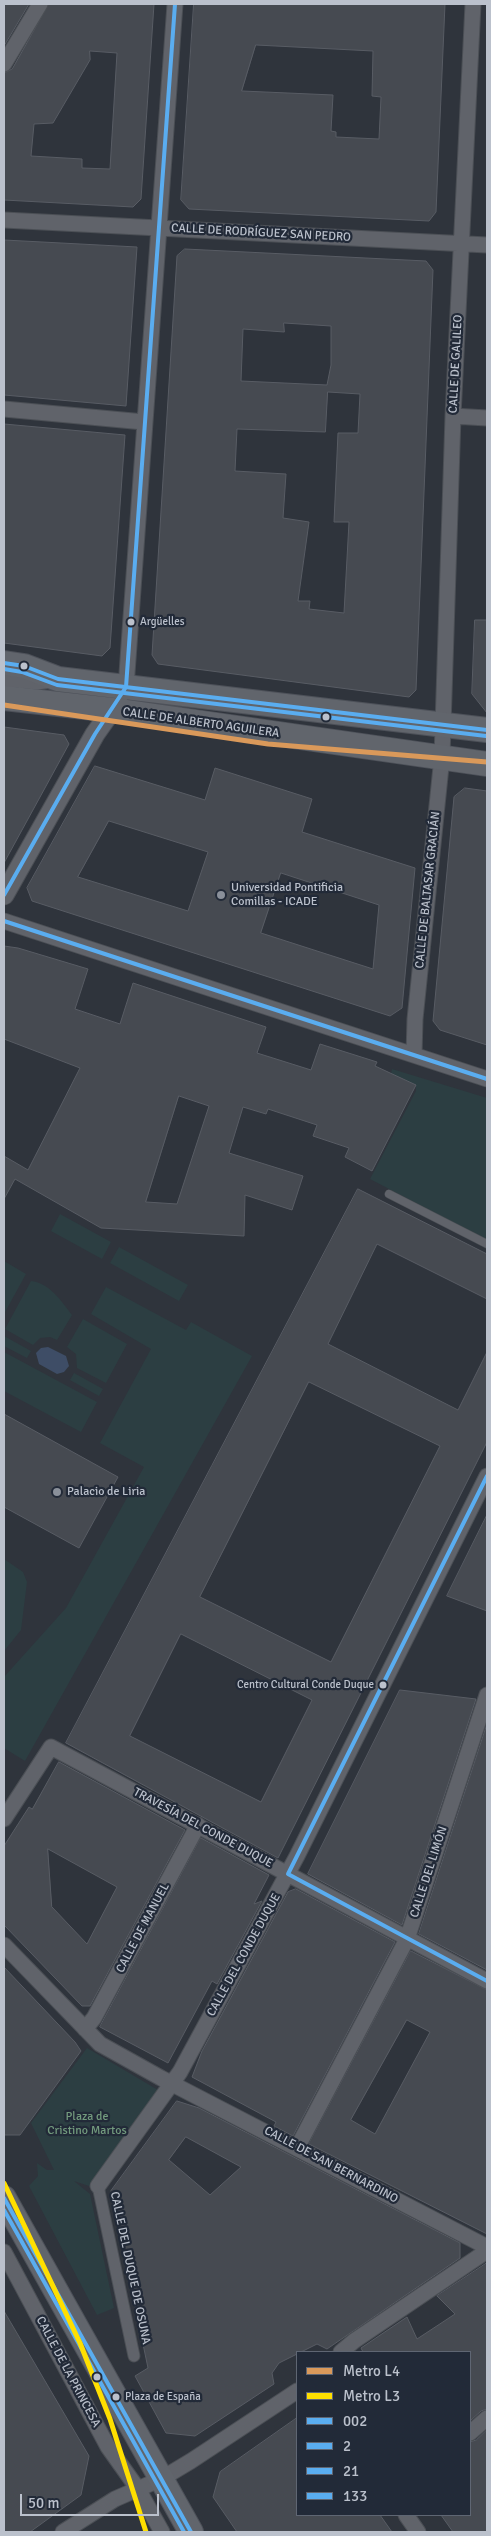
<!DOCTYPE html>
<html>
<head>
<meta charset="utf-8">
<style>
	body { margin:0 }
	#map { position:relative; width:491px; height:2536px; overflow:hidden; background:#2f343c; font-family:Signika,sans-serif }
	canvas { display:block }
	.frame { position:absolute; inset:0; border:5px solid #bbc1cc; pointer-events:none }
	.legend { position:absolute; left:296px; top:2351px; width:175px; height:165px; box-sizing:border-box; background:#222a38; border:1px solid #5f6673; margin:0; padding:6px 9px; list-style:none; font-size:15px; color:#bbc1cc }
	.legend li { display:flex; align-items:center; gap:10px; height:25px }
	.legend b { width:25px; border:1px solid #5f6673 }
	.scale { position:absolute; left:20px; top:2494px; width:139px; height:22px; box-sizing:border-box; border:2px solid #bbc1cc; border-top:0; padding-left:6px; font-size:15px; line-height:18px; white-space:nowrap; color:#bbc1cc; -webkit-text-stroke:4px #222a38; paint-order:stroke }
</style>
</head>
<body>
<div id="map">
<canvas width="491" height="2536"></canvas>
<div class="frame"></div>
<ul class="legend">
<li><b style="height:6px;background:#da995a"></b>Metro L4</li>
<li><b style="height:6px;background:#ffdf00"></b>Metro L3</li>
<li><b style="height:6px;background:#5aadf0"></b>002</li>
<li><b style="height:6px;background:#5aadf0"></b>2</li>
<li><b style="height:6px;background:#5aadf0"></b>21</li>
<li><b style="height:6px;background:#5aadf0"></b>133</li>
</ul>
<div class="scale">50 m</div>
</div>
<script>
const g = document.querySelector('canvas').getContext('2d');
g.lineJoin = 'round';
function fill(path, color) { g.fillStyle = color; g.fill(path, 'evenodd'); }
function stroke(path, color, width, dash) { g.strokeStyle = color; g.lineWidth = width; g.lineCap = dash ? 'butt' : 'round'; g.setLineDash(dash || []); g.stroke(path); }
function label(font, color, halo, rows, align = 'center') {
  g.font = font + ' Signika,sans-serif'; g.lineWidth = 4.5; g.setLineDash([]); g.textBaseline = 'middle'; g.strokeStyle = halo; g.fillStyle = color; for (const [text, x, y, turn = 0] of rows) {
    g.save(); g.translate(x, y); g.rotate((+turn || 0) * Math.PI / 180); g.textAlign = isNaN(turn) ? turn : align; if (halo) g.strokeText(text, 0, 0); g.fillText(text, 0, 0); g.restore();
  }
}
fill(new Path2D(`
	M392,1069l95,29v142l-117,-61 46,-88v-6l-25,-11z
	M60,1214l51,28 -9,17 -51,-28z
	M119,1247l69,38 -9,16 -69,-38z
	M4,1261l22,13 -22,40z
	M31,1281c19,2 30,20 41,34l-15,25 -7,-3 -10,1 -7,7 -28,-16z
	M106,1287l80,43 5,-8 61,34 -227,405 -21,-13v-71l62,-69 78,-141 -44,-24 51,-94 -60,-35z
	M83,1319l44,25 -21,39 -29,-15 -1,-14 -9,-7z
	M4,1336l27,15 -4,7 -23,-12z
	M4,1352l93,50 -16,30 -77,-41z
	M74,1373l29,16 -4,7 -29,-16z
	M4,1559l19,13 4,10 -6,48 -17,21z
	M87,2048l76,45 -65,96 -24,-8 16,13 24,114 -17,7 -68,-129 9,-10 -1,-13 10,7h7l-23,-47z`), '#2c3e42');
fill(new Path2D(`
	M48,1347l18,9 3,10 -5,6 -7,2 -18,-10 -3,-11 5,-5z`), '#3e4d66');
const building = new Path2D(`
	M4,4h25l-25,42z
	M49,4h105l-13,195 -8,8 -129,-7v-127l8,-4zM90,51l27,2 -7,116 -28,-1v-9l-51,-3 3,-32 19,-1 37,-63z
	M194,4h251l-9,208 -7,9 -240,-12 -8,-9zM256,45l117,6 -1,45 9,1 -2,42 -43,-2v-5l-5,-1 2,-36 -91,-4z
	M4,240l133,7 -11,159 -122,-11z
	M185,249l241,12 7,9 -17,420 -7,7 -251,-33 -6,-9 25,-399zM284,323l47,3v39l-4,20 -86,-4 2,-52 41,3zM328,392l32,2 -2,39h-20l-4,89h15l-5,91 -35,-4 1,-8h-12l11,-79 -26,-4 3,-44 -51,-3 2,-42 88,3z
	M4,424l121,11 -15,213 -8,8 -98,-13z
	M475,620h12v93l-15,-19z
	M4,727l60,8 5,9 -65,119z
	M95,766l110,34 10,-32 97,31 -10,33 113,36 -13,140 -12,8 -358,-115 -5,-13zM109,821l99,31 -20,59 -110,-34zM281,873l98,32 -6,64 -112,-36z
	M465,788l22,3v254l-47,-15 -7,-9 21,-224z
	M4,946l14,2 70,21 -13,40 45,15 13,-41 133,44 -9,26 54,17 9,-26 57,18 -2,4 41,19 -44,86 -27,-14 4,-9 -36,-12 4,-11 -49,-16 -2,5 -23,-7 -14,46 74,23 -11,34 -47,-15 -1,41 -143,-8 -86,-49 -11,20v-43l24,14 52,-102 -76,-29zM179,1096l30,10 -32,98 -31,-2z
	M358,1189l129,65v45l-110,-55 -49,100 130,66 29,-58v90l-209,416 -212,-115zM309,1382l131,64 -109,216 -131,-65zM181,1634l131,66 -51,102 -131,-66z
	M4,1414l114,63 -39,71 -75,-41z
	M487,1515v96l-40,-15z
	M400,1690l76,9 -74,226 -94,-51z
	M487,1724v246l-68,-36z
	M59,1762l126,68 -95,176h-8l-78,-81v-79l25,-39 3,2zM48,1849l69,38 -30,57 -35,-37z
	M201,1838l68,37 -15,29 8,-3 -45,83 -5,-3 -44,82 -68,-36z
	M296,1889l99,53 -102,194 -19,-10 2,-4 -84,-45 10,-26 86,-159z
	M411,1951l76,39v244l-178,-90zM407,2020l23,12 -55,102 -24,-14z
	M4,1967l71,75 6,9 -61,84h-16z
	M177,2101l22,7 261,135v15l-133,91 -10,-5 -38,19 -7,10 2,11 -79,52 -29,-3 -31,-57 13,-8 -37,-177zM186,2137l55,30 -31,28 -41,-35z
	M487,2263v146l-6,2 -11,10v-69h-107l-2,-4 46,-31 10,22 38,-25 -18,-18z
	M4,2311l85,145 -8,39 -51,37h-26z
	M297,2418v97h83l12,17h-155l-24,-35 7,-25z
	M487,2430v102h-34l-12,-17h29v-73l6,-2z`);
fill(building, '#464a51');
stroke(building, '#585c64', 1);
const service = new Path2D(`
	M389,1194l98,50`);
const pedestrian = new Path2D(`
	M98,2186l36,170`);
const minor = new Path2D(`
	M4,64l36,-60
	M4,220l483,25
	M4,409l140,13
	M453,416l34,2
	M4,679l33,3 14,-2
	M122,694l4,-7 49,-683
	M4,921l483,158
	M414,1055l1,-36 27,-262 11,-341 20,-412
	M4,1819l47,-72 436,234
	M4,1945l96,99 61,34 326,169
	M85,2029l9,-11 104,-193
	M297,2148l110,-209 80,-244
	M98,2186l82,-114 117,-216 190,-380
	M4,2252l104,195 30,42 24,43
	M341,2352l13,-11 133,-90
	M470,2433l17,-15
	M406,2515l12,17
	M63,2532l52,-33 46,-20 30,-18 106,-70`);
const tertiary = new Path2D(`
	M4,895l91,-161 17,-24`);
const primary = new Path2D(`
	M4,663l20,3 34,13 429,51
	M4,698l108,12 375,54
	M4,2198l187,334`);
stroke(service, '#4b4f55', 9);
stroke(pedestrian, '#4b4f55', 13);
stroke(minor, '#4b4f55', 17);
stroke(tertiary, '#4b4f55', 21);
stroke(primary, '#4d5159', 26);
stroke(service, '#60636a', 8);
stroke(pedestrian, '#60636a', 11);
stroke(minor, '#60636a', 15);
stroke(tertiary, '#60636a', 19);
stroke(primary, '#61656c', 24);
stroke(new Path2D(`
	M4,663l20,3 34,13 429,51
	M4,921l483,158
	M487,1476l-199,398 199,107`), '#5aadf0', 4);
stroke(new Path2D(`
	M4,895l91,-161 31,-47 49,-683
	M4,2198l187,334`), '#5aadf0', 4);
stroke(new Path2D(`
	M4,669l18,3 35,13 429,51`), '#5aadf0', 4);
stroke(new Path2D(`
	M4,2210l180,322`), '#5aadf0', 4);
stroke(new Path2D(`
	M4,705l264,39 219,18`), '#da995a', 5);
stroke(new Path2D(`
	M4,2183l76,160 30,76 36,113`), '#ffdf00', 5);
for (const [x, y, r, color] of [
	[131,622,4.5,"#bbc1cc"],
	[24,666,4.5,"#bbc1cc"],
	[326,717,4.5,"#bbc1cc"],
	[221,895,5,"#8a909a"],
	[57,1492,5,"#8a909a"],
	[383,1685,4.5,"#bbc1cc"],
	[97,2377,4.5,"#bbc1cc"],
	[116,2397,4.5,"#bbc1cc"]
]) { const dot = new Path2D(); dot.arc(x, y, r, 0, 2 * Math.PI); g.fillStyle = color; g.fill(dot); stroke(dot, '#222a38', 2); }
label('11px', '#bbc1cc', '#222a38', [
	["Argüelles",140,622],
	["Centro Cultural Conde Duque",374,1685,"right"],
	["Plaza de España",125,2397]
], 'left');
label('12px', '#bbc1cc', '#222a38', [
	["CALLE DE RODRÍGUEZ SAN PEDRO",261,233,3],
	["CALLE DE GALILEO",456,364,-87],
	["CALLE DE ALBERTO AGUILERA",201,723,8],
	["CALLE DE BALTASAR GRACIÁN",428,890,-84],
	["TRAVESÍA DEL CONDE DUQUE",203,1828,28],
	["CALLE DEL LIMÓN",429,1872,-72],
	["CALLE DE MANUEL",143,1928,-62],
	["CALLE DEL CONDE DUQUE",244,1955,-61],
	["CALLE DE SAN BERNARDINO",331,2165,28],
	["CALLE DEL DUQUE DE OSUNA",130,2268,78],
	["CALLE DE LA PRINCESA",68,2372,62]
]);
label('12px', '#bbc1cc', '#222a38', [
	["Universidad Pontificia",231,888],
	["Comillas - ICADE",231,902],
	["Palacio de Liria",67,1492]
], 'left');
label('12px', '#739b7e', '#222a38', [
	["Plaza de",87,2117],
	["Cristino Martos",87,2131]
]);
</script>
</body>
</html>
